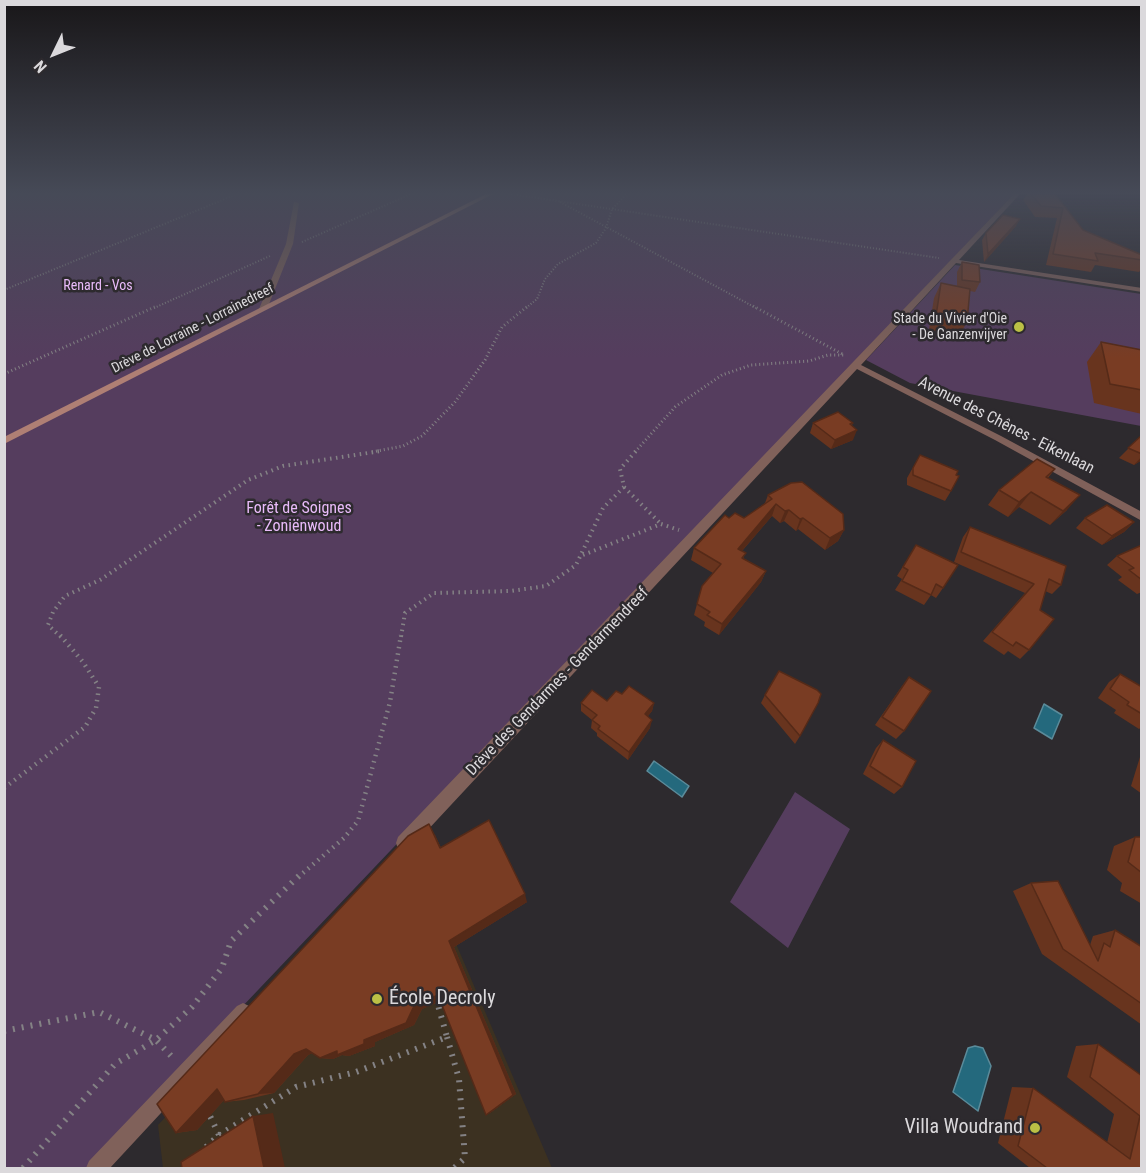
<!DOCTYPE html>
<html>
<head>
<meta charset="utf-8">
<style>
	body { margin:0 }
	#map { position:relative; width:1146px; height:1173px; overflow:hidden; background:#2d2a2e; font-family:"Roboto Condensed",sans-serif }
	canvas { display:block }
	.frame { position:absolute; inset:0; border:6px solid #dbd9dc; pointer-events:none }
	.north { position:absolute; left:24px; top:24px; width:60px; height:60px; -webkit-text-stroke:4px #2d2a2e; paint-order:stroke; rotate:227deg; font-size:16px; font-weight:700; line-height:24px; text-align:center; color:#dbd9dc }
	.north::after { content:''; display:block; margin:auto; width:21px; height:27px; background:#dbd9dc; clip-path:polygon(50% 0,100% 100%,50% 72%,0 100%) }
</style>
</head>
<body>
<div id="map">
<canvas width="1146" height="1173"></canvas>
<div class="frame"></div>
<div class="north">N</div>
</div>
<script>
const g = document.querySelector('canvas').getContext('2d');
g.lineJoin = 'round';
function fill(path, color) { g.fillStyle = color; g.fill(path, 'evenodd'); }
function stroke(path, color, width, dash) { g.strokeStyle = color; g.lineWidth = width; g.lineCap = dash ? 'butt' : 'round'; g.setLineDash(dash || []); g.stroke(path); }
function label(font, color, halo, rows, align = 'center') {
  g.font = font + ' "Roboto Condensed",sans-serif'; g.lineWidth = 5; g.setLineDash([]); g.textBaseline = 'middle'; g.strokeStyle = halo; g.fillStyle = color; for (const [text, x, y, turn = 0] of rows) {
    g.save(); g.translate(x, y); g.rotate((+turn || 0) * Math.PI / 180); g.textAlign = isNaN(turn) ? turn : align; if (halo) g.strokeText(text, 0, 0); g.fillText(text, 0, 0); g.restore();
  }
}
fill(new Path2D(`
	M439,904l113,264h-389l-5,-43 35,-37z`), '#3c3121');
fill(new Path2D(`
	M4,194h1010l-925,974h-84z
	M955,265l186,29v132l-231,-43 -44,-23z
	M795,792l55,37 -62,119 -58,-46z`), '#553d5e');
const water = new Path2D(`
	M1044,704l18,11 -10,24 -18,-11z
	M654,761l35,25 -7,11 -35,-26z
	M975,1046l8,2 8,18 -13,45 -25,-19 15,-44z`);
fill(water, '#24697d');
stroke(water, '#5b8b9a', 1.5);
stroke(new Path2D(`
	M511,194l428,64
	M560,202l196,106
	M302,242l109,-48
	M4,290l233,-96
	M154,308l116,-52
	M526,308l11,-9 8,-20 13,-15 38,-21 10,-15 6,-19 15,-15`), '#848285', 2, [1, 2]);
stroke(new Path2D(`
	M753,306l91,49
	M4,374l153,-68
	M372,452l31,-6 19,-10 33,-34 30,-42 17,-33 26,-21
	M635,452l40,-45 47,-32 29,-10 58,-4 19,-6h16`), '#848285', 3, [1, 3]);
stroke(new Path2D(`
	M624,487l37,37
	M583,555l78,-31 18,6
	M61,637l-13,-12 5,-13 12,-16 35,-16 148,-100 35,-14 98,-15
	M401,637l4,-24 29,-20 77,-2 35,-5 30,-21 27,-57 21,-21 -4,-18 16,-18`), '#848285', 4, [1.5, 4.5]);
stroke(new Path2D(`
	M4,788l81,-61 11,-19 3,-21 -16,-25 -23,-27
	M303,873l41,-35 14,-17 32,-119 11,-67`), '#848285', 4.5, [1.5, 5]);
stroke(new Path2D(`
	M4,1031l95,-19 57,28 19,20
	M447,1037l12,42 6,79 -11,10
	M219,1135l77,-48 60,-15 91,-35 -11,-39
	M206,1147l13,-12 -9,-19
	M23,1168l92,-104 41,-24 36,-33 30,-39 9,-27 73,-70`), '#848285', 6, [2, 7]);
fill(new Path2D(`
	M294,202l5,1 -6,41 -26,65 -7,2 -1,-2 27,-65z`), '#80615a');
fill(new Path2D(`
	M1014,194h6l-61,66 183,28v4l-186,-29 -95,102 140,71 141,76v9l-147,-81 -138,-71 -447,480 -6,2 -6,-2 -2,-6 2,-6z
	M243,1003l6,3 3,6 -3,6 -139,150h-24l3,-7 148,-155z`), '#80615a');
fill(new Path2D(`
	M486,194h7l-489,250v-7z`), '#af7f74');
fill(new Path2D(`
	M1027,194h28l28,36 59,25v13l-3,4 -44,-7 -4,7 -45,-7 11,-47 -22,-1 -12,-17z
	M1016,226l-32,36 -2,-22 4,-7z
	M962,262l18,20 -5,10 -5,-1 -3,31 -8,14 -30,-6 5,-32 7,-15 16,3v-14z
	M1101,342l41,8v64l-48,-11 -7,-41z
	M813,423h40l-1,2 1,15 -22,9 -21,-16z
	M1142,435v25l-8,5 -15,-7z
	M920,455l36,20 -5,16 -6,10 -38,-16v-7z
	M1055,469l-7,9 19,32 -17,15 -31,-18 -11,10 -20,-12 11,-15z
	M768,495l76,35 -6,11 -13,9 -27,-21 -2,2 -12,-10 -4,2 -8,-7 -30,35 2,8 22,12 -5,11 -42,53 -15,-9 1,-4 -11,-7 8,-29 11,-13 -22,-13 3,-12 35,-30h15l21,-15z
	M1085,518l49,4 -10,10 -22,13 -26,-17z
	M970,527l91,58 -9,9 -7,-3 -16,59 -9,9 -12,-8 -4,4 -21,-14 42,-48 -71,-31 9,-25z
	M916,545l27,43 -7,10 -5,-3 -7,10 -29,-15 7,-11 -5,-3z
	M1142,545v47l-5,2 -19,-14 4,-3 -15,-12 10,-9z
	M1120,674l22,13v40l-3,2 -25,-16 2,-3 -18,-12 11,-16z
	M909,677l-5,54 -8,8 -21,-14 27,-39z
	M622,694l32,9 -2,8 -4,5 2,12 -22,32 -31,-24v-3l-6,-5 1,-8 -11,-9v-8l26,-2z
	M765,695l35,41 -5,8 -34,-41z
	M883,740l19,47 -8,7 -31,-20 13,-26z
	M1142,756v38l-11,-8 9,-29z
	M435,835l6,13 86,54 -73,45 62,147 -26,19 -49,-112 -19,8 -8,16 -39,17v4l-26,10 -7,-1 -9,4 -13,-1 -8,-5 -4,2 -34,38 -30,7 -19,2 -1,-2 -27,30 -21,3z
	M1135,837h7v67l-22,-13 2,-8 -15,-13 7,-24z
	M1031,883l59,62 3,-9 22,-6 27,17v78l-100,-71 -29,-63z
	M1098,1044l44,32v92h-112l-32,-25 14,-56 21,1 74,55 7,-29 -47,-37 9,-31z`), '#68341e');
fill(new Path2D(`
	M1020,219l-4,7 -32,36 4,-8z
	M857,430l-4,10 -22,9 4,-9z
	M1142,456v4l-8,5z
	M1031,492l-12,15 -11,10 11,-15z
	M1080,495l-13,15 -17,15 13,-14z
	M776,504l-4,12 -38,44 4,-11z
	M789,510l-5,11 -4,2 5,-12z
	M803,518l-5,11 -2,2 4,-12z
	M1134,522l-10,10 -22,13 10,-9z
	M844,530l-6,11 -13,9 5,-12z
	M766,571l-5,11 -42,53 3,-11z
	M654,703l-2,8 -9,11 2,-8z
	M652,720l-2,8 -22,32 1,-8z
	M429,824l6,11 11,23 -6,-10z
	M525,894l2,8 -73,45 62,147 -26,19 -4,2 -37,-174z
	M438,995l7,4 -23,10 -8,16 -39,17v4l-26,10 -7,-1 -9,4 -13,-1 44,-18 50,-34z
	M306,1049l13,1 -11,5 -34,38 -16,1 36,-40z
	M235,1088l-38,42 -21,3 41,-44z
	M273,1113l12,55h-21l-11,-52z`), '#552a18');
const building = new Path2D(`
	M1031,194h24l28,36 59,25v5l-47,-7 3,8 -45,-7 10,-46 -22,-2z
	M1003,215l17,4 -32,35 -2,-21z
	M962,262l17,3 1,17 -18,-2z
	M941,283l29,6 -3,33 -31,-6z
	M1101,342l41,8v40l-32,-6z
	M838,412l15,11 -3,1 7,6 -22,10 -22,-17z
	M1142,435v19l-14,-6z
	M920,455l38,16 -2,4 3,1 -8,15 -38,-16v-7z
	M1037,459l18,10 -9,8 34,18 -17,16 -32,-19 -12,10 -20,-12z
	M802,482l41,32 1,16 -14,8 -27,-20 -3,1 -11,-9 -4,1 -9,-7 -38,45 8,4 -4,5 24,13 -44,53 -15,-9 3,-3 -13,-8 5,-18 19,-22 -27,-16 31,-33 4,3 6,-5 9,5 28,-19 -4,-4 23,-12z
	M1107,505l27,17 -22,14 -27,-18z
	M970,527l96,39 -5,19 -12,-6 -9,31 14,9 -25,31 -13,-8 -3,4 -21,-14 42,-48 -73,-32z
	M916,545l42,20 -15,23 -7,-4 -5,11 -29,-14 6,-11 -5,-3z
	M1142,545v35l-13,-10 5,-2 -17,-12z
	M779,671l38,19 4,4 -3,9 -18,33 -35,-41z
	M1120,674l22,13v27l-15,-9 2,-3 -19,-13z
	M909,677l22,14 -27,40 -22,-14z
	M629,686l25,17 -9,11 7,6 -23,32 -31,-23 2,-3 -8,-6 5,-5 -16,-12 11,-13 15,11 9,-10 6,3z
	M883,740l33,21 -14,26 -32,-21z
	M489,820l36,74 -76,47 64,154 -27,20 -48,-120 -24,11 -8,17 -42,17v4l-27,11v-4l-17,7 -14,-9 -12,5 -36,40 -33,8 -8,-13 -41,44 -19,-29 251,-268 21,-12 11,24z
	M1135,837h7v36l-14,-11z
	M1058,881l40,80 6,-18 6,4 5,-17 27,17v57l-79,-55 -32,-66z
	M1098,1044l44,32v92h-95l-29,-22 15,-58 97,71 10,-43 -50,-39z
	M253,1116l11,52h-82l-1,-6z`);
fill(building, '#793c23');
stroke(building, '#552a18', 1.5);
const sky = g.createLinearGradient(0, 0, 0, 358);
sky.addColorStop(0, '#191719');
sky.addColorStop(0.54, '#464a57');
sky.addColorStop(1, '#464a5700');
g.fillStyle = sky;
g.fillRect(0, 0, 1146, 358);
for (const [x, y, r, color] of [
	[1019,327,6,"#bbc045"],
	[377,999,6,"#bbc045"],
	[1035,1128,6,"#bbc045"]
]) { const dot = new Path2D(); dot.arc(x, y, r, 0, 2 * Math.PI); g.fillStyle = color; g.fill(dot); stroke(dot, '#2d2a2e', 2); }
label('14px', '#e9bbfa', '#2d2a2e', [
	["Renard - Vos",98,286]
]);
label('14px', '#dbd9dc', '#2d2a2e', [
	["Stade du Vivier d'Oie",1007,319],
	["- De Ganzenvijver",1007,335]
], 'right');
label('14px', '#dbd9dc', '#2d2a2e', [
	["Drève de Lorraine - Lorrainedreef",193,329,-27]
]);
label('16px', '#dbd9dc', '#2d2a2e', [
	["Avenue des Chênes - Eikenlaan",1006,426,27],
	["Drève des Gendarmes - Gendarmendreef",558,682,-46]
]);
label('16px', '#e9bbfa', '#2d2a2e', [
	["Forêt de Soignes",299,509],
	["- Zoniënwoud",299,527]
]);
label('20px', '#dbd9dc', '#2d2a2e', [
	["École Decroly",389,999],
	["Villa Woudrand",1023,1128,"right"]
], 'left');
</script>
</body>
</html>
